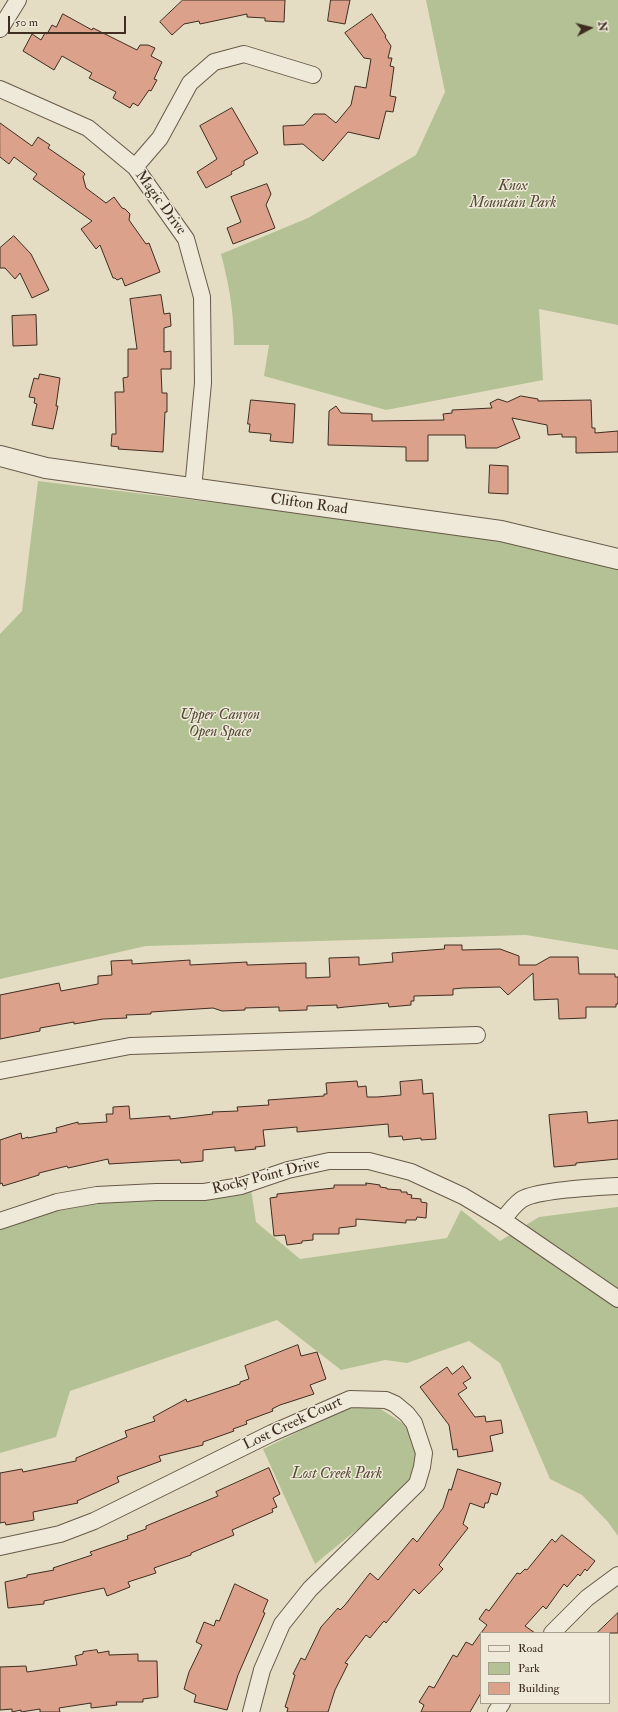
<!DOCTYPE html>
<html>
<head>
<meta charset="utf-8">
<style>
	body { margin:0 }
	#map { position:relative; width:618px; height:1712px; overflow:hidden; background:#e5ddc3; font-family:"IM FELL Double Pica",serif }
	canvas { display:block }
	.legend { position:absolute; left:480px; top:1632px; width:130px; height:72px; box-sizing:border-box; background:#eee9d8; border:1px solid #a89e8e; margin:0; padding:5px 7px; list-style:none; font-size:12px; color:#3e2d20 }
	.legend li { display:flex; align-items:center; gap:8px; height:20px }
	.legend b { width:20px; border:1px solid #a89e8e }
	.north { position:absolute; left:570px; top:8px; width:40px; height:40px; -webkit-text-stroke:3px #eee9d8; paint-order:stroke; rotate:83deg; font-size:11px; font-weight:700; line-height:16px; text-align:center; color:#3e2d20 }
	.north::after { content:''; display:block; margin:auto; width:14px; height:18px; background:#3e2d20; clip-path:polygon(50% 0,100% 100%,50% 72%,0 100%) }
	.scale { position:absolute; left:8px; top:16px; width:118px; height:18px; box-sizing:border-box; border:2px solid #3e2d20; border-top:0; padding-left:5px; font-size:12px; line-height:14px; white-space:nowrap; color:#3e2d20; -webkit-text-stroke:3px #eee9d8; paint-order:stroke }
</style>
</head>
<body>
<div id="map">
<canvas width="618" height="1712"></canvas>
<ul class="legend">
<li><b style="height:5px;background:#eee9d8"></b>Road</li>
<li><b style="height:11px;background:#b4c194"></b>Park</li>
<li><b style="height:11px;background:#dba18a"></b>Building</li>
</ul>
<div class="north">N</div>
<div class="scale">50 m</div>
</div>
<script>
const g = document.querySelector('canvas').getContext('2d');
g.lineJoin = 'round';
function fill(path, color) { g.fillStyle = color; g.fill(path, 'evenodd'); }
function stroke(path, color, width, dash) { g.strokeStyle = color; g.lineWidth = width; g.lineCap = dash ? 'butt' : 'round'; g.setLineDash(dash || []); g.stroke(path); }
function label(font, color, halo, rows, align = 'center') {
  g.font = font + ' "IM FELL Double Pica",serif'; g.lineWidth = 3; g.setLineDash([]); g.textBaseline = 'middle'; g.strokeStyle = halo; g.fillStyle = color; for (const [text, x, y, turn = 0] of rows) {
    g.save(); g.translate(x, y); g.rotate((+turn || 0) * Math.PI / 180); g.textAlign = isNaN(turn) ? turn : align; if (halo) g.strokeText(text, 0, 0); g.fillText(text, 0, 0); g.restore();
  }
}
fill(new Path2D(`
	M426,0h192v325l-79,-16 4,71 -157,30 -122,-34 5,-31h-35c0,-32 -5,-61 -13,-91l87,-36 108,-63 29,-63z
	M38,481l318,39 141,20 121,22v388l-92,-15 -380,11 -146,33v-345l22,-23z
	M251,1189l5,33 44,37 147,-21 14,-28 39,31 39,-24 79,-10v329l-10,-14 -26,-27 -32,-16 -50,-116 -31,-22 -62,22 -22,-3 -44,10 -64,-50 -207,71 -14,46 -56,16v-229l58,-20z
	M351,1406l28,2 25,16 11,19 3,24 -14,24 -89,73 -52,-115z`), '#b4c194');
const building = new Path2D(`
	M183,0h102l-1,22 -19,-1v-3l-18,-1v-3l-47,10 -1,-3 -15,3 -12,11 -12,-13z
	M331,0h19l-5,24 -17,-3z
	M63,14l29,16 1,-2 44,22 3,-5h8l7,3 -4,8 11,6 -8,17 3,1 -6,11 -2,-1 -11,16 -5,-3 -3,5 -17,-10 3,-6 -27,-14 3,-5 -30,-17 -8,14 -31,-19 9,-17 9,6 4,-7 2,1 5,-9 4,2z
	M372,14l14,22 -1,1 6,9 -3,12h4l-2,8 4,1 -4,29 6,1 -3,15 -7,-1 -7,28 -31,-7 -25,29 -20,-17 -19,1 -1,-19 21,-1 10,-11h11l11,9 15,-18 4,-19 11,2 5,-29 -7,-1 -19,-25z
	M232,108l26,45 -14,8v4l-13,7 1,2 -26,14 -9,-16 20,-13 -17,-33z
	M0,123l32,23 6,-9 12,8 -2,3 35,24 2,2 -2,3 3,11 20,15 8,-6 8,11 3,1 5,5 -1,6 17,24 3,-1 11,29 -35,14 -3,-8 -5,2 -2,-2h-2l-13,-33 -4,4 -15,-20 11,-8 -59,-42 4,-5 -23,-17 -5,7 -9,-7z
	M267,184l4,10 -5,11 9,23 -42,16 -6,-16 14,-6 -10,-25z
	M14,236l17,18 18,36 -17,8 -12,-25 -5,6 -10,-11h-5v-20z
	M161,295l3,19 6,-1 1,13 -7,2v24l7,-1v18h-10l1,24h5v19h-2l-2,40 -45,-3 1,-2 -8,-1 1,-12h4l-1,-42h9l-1,-14 5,-1v-28h9l-7,-50z
	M36,315l1,30 -24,1 -1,-30z
	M40,374l20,4 -4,28h2l-5,23 -21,-4 5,-21 -3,-1 1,-5 -6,-1 5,-19 4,1z
	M521,396l17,3v2l53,-1 1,28h3v5l23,-2v21l-42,1v-16h-14v-3l-14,1 -1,-10 -35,-7 8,20 -23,10h-31l-1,-13h-37v26h-22v-14l-78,-2 1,-34 7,-5 5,7 31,1v7l72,-1 -1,-6 9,-1v-3l40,-2 -2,-5 8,-4 9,3z
	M251,400l44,4 -2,39 -23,-2 1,-7 -22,-2 1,-8h-2z
	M490,465l18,1v28l-19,-1z
	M445,945h17v5l38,-1 19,7v9h17l14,-8h28l1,17h36v3h3v27h-2v3h-30v11l-27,1 -1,-20 -24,1 -1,-27 -25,22 -8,-8 -37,1 -10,1v6l-39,1v5h-3v4l-22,2 -1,-4 -43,4 -8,1v-3l-30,1v4l-28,1v-4l-34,1v2l-23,1 -9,-3 -62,4v2l-25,1 1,3 -24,1 -29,5v-2l-34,6v3l-40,8v-44l59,-12 2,8 37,-7v-8l14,-1 -1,-14 21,-1v4l58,-4v5l57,-3v3l59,-2v15l24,-1 -1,-19 30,-1v8l34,-3 -1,-9 52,-4z
	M422,1080l1,14 10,-1 3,46 -15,1v-2l-18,2 -1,-4 -13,1 -1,-13 -91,8v-5l-34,3 2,16 -10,1 1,2 -21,2v-4l-32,3v11l-22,2 -1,-3 -22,1 -49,3 -1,-5 -40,9 -1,-2 -28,7v2l-36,11 -1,-3 -2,1v-44l21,-7 1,6 6,-2v1l29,-6 -1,-4 22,-6v2l29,-2 -1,-8h7v-7l16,-1 1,13 40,-3v3l43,-5 -1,-2 26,-1 -1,-4 32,-2 -1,-5 56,-4v-2h3l-1,-11 31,-2 1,6 8,-1 1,11h10l24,-2 -1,-13z
	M587,1112l1,11 30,-3v39l-42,4v2l-22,2 -5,-52z
	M366,1183l14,2v2l7,1v1l14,1v2h6v2l5,1 -1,3 10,1v3l6,1 -1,15 -9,-1 -1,3h-10v3l-50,-4v7l-17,2v6h-26v6l-11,1v2l-15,2 -2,-10 -11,1 -4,-38 7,-1v-3l57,-6v-3h32z
	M298,1345l3,11 16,-4 9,27 -16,6 4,9 -34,11 -8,4 1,2 -27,10 1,3 -14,5 1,2 -31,11v3l-44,11 2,5 -44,16 2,5 -42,19 1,2 -45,9 1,8 -28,5 -1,-3 -5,1v-50l22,-4 1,3 53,-11v-3l51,-21 -2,-6 30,-10 -2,-4 33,-18 1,3 53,-18v-2l9,-3 -4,-13z
	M463,1366l8,12 -8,5 4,5 -9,6 17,23 10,-1 1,6 15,-2 2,13 -13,3 3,15 -35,6 -1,-8 -4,1 -4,-25 -29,-38 27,-20 5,7z
	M269,1468l11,26 -7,4 4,9 -5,2 1,3 -41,18 2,5 -43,18v2l-37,13 2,5 -28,9 2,5 -23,9 -3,-8 -60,13v3l-36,4 -3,-26 22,-5v-2l27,-5 -1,-2 39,-13 -2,-3 38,-13 -1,-3 19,-7v-3l72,-30 -2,-4z
	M458,1469l43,14 -4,12 -6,-2 -3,10h-3l-1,5 -14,-5 -7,21 5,4 -29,37 4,4 -24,25 -5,-5 -28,34 -2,-2 -14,17 -4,-3 -21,28 3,1 -13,26 -7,22h-41l1,-4 -3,-1 10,-32 -2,-1 8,-16 4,2 16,-33 17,-19 2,2 5,-5 25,-32 8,7 35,-42 4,4 26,-34 6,-19 2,1z
	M562,1535l33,26 -8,10 -2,-2 -5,7 -2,-2 -11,13 -3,-3 -18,25 -3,-3 -18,20 10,7h-54l6,-8 -8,-6 7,-10 3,2 28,-38 3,1 5,-5 2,1 25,-31 3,3z
	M235,1584l33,16 -5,12 2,1 -27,62 -11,35 -33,-8 2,-7 -12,-6 5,-17 13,-27 -6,-3 8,-20 10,4 2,-6 3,1z
	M618,1613v20h-21z
	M481,1633v60l-11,19h-49l3,-7 -5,-3 10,-16 5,2 19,-33 4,2 9,-15 6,3z
	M97,1650l1,3 11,-2v4l29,-1v7h19l1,36 -15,2v3h-27l1,3 -26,3v-5l-32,5 1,4h-20v-3l-19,3v-2l-9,2v-3l-12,1v-43l26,-1 1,6 50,-7 -2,-9 8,-2v-2z`);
fill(building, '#dba18a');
stroke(building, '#3e2d20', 1);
const minor = new Path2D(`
	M0,29l18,-29
	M0,89l88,39 47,39 51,72 16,58 1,86 -10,106
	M135,167l25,-29 30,-55 24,-21 30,-8 69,21
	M0,1071l130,-25 347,-11
	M503,1220c5,-7 11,-15 18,-20 14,-10 77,-13 97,-14
	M0,1221l57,-19 40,-7 59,-3h48l37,-6 47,-16 41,-9h40l42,11 52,24 40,24 115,79
	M0,1547l60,-13 34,-13 178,-88 78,-34 36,1 9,4 12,10 7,9 10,30 -2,14 -5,17 -107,105 -28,35 -20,46 -11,42
	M552,1633l35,-35 31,-23
	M496,1712l6,-9`);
const tertiary = new Path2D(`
	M0,456l46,12 455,63 117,28`);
stroke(minor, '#685949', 18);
stroke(tertiary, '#685949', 22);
stroke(minor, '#eee9d8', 16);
stroke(tertiary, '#eee9d8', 20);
label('italic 15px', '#564b37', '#eee9d8', [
	["Knox",513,187],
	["Mountain Park",513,204],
	["Upper Canyon",220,716],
	["Open Space",220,733],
	["Lost Creek Park",337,1475]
]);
label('15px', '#3e2d20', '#eee9d8', [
	["Magic Drive",160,203,54],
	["Clifton Road",309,505,8],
	["Rocky Point Drive",266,1177,-14],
	["Lost Creek Court",293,1424,-25]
]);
</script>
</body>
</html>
